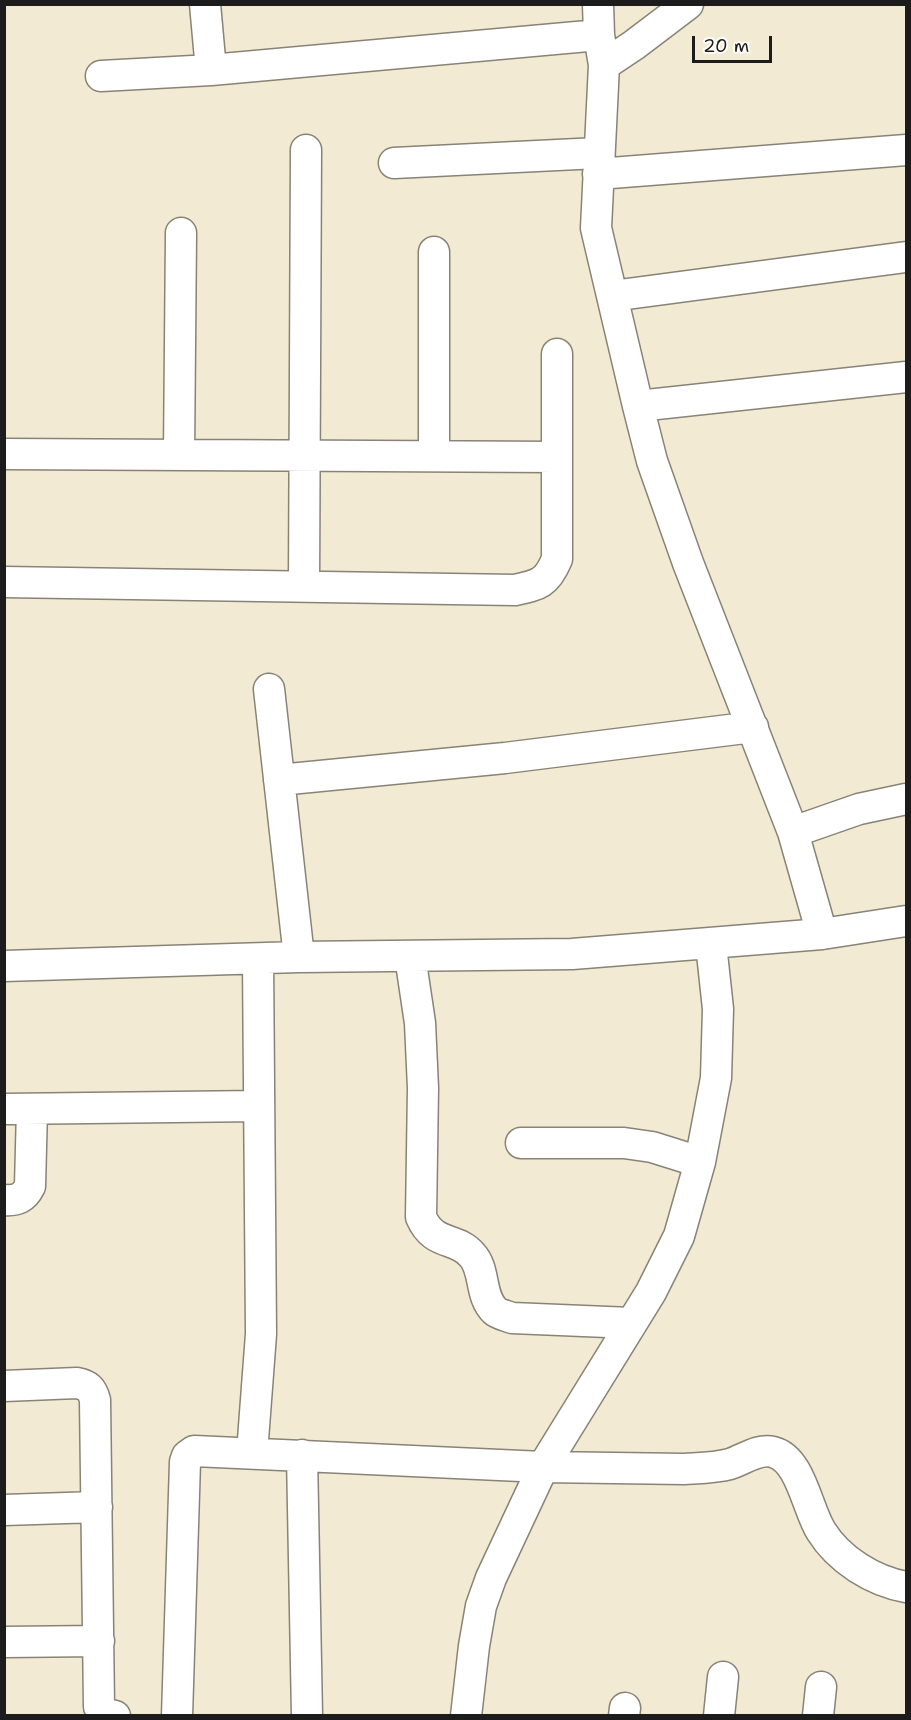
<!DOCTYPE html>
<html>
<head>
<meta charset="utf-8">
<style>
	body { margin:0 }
	#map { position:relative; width:911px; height:1720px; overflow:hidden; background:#f2ead2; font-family:"Shantell Sans",sans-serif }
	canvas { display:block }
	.frame { position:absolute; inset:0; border:6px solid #1c1c1c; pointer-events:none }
	.scale { position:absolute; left:692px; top:36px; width:80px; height:27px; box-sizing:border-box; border:3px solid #1c1c1c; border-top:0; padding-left:8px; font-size:18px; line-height:21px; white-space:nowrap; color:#1c1c1c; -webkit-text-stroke:4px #fdfcf7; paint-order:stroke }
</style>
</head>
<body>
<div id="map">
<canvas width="911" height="1720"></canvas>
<div class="frame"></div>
<div class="scale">20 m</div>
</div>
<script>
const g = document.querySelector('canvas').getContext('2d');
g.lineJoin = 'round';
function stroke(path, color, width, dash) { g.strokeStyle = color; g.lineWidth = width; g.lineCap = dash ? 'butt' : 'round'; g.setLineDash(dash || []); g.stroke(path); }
const minor = new Path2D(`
	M205,4l6,66
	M598,4l1,31 5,30 -8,163 42,178 14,55 36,102 105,269 29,102
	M604,65l30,-20 54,-41
	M101,76l110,-6 388,-35
	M394,163l204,-10
	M598,174l308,-24
	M434,252v204
	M612,296l294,-39
	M638,406l268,-29
	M4,454l553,3
	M179,455l2,-222
	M4,582l511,8c24,-5 32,-7 42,-31v-205
	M304,585l2,-435
	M269,689l30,268
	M279,780l226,-22 248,-31
	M793,832l66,-23 47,-10
	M410,956l10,67 3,65 -2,129c13,30 35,19 51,38 14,15 7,41 23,56 3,3 12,5 17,7l119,5
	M4,966l295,-9 273,-3 250,-20 84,-13
	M4,1109l255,-3
	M521,1143h103l28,4 48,15
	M4,1200c13,1 20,-2 26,-14l2,-77
	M4,1386l73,-3c11,2 15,6 18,17l4,307 4,6 12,3
	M252,1453l9,-119 -3,-375
	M302,1455l5,261
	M4,1510l93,-3
	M4,1642l95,-1
	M177,1716l8,-254 2,-6 7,-5 349,16 141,2c16,-1 31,-1 46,-5 13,-4 28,-16 43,-12 28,7 34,57 48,79 18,29 52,50 85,56
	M466,1716l8,-70 7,-40 10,-28 52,-111 108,-175 28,-56 21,-74 16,-84 2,-69 -7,-65
	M624,1716l1,-8
	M719,1716l4,-39
	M818,1716l3,-29`);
stroke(minor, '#878377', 33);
stroke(minor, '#fff', 30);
</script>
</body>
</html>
